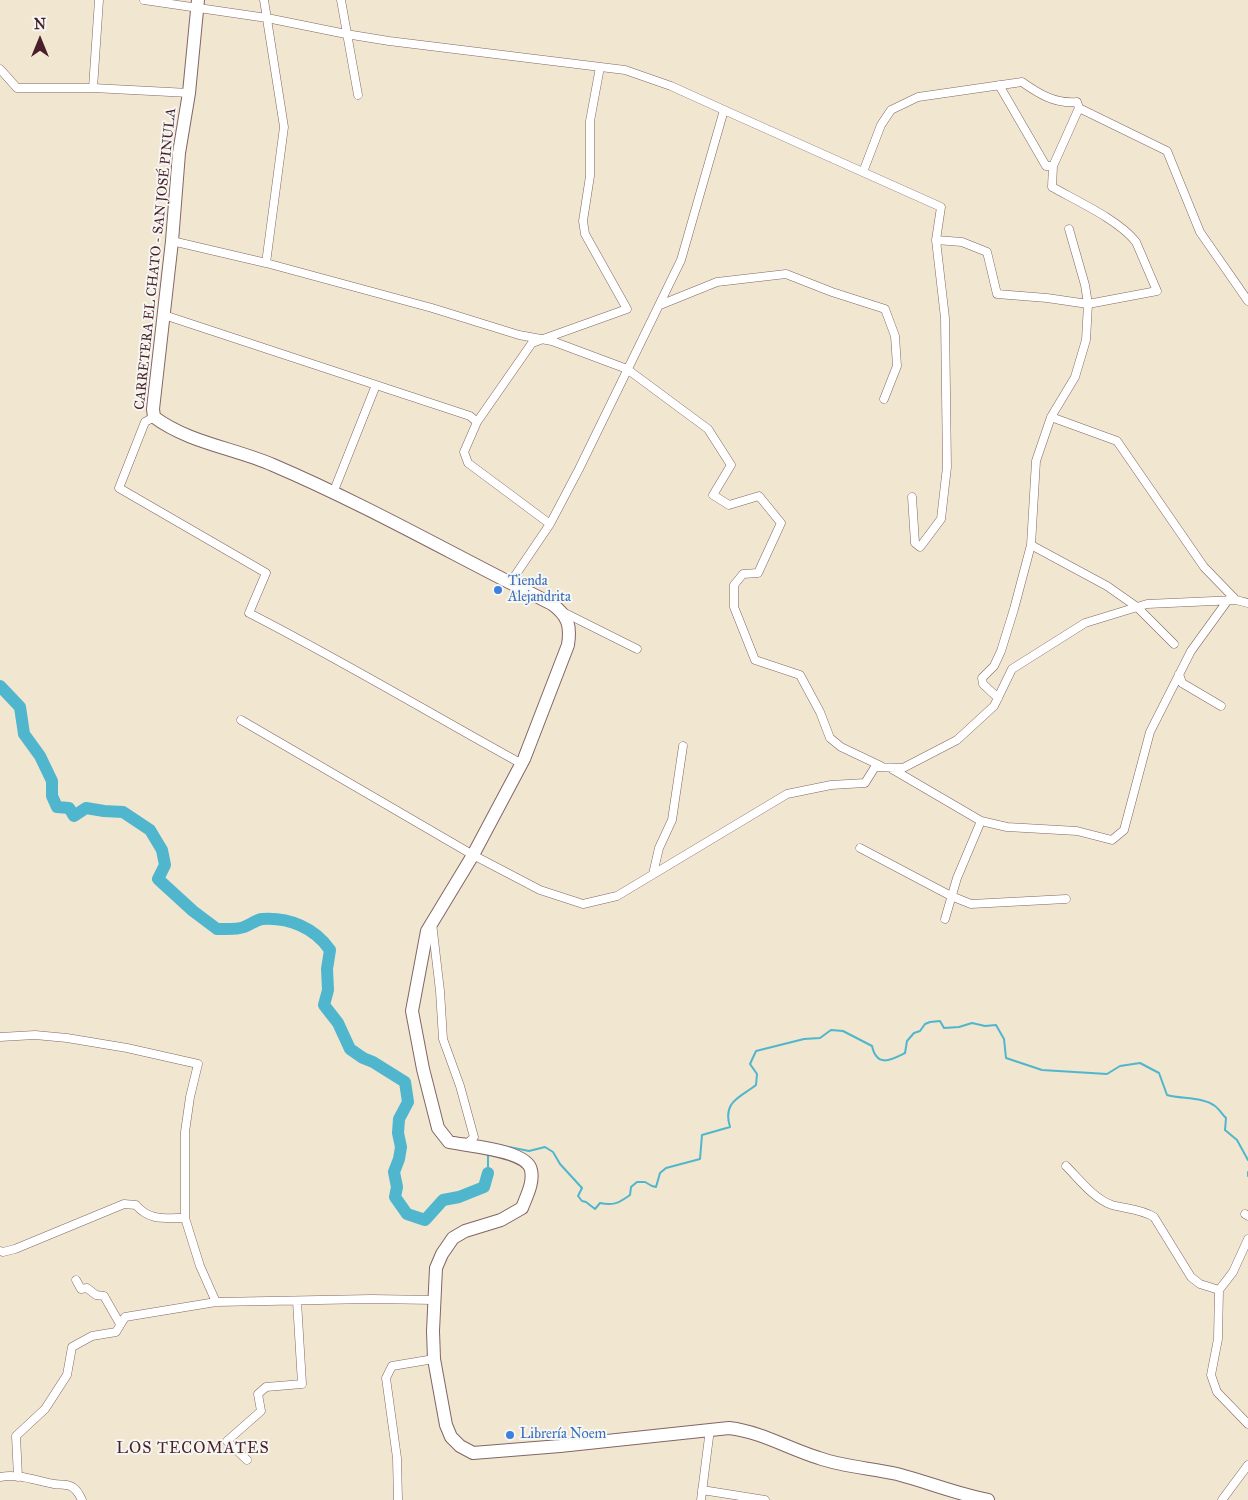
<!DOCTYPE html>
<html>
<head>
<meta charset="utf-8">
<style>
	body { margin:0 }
	#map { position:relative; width:1248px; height:1500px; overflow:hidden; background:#f1e6d0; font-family:"IM FELL Great Primer",serif }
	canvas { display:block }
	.north { position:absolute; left:15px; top:15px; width:50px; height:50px; -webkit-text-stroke:4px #f6f6f2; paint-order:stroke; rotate:0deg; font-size:14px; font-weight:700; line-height:20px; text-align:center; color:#4a1f2b }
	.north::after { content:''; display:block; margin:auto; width:18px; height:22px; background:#4a1f2b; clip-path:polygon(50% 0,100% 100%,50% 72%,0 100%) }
</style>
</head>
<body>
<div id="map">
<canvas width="1248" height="1500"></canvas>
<div class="north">N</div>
</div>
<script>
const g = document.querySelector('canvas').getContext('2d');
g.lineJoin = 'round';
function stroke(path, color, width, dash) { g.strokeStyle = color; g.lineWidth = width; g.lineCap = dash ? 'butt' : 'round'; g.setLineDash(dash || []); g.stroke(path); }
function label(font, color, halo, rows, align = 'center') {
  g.font = font + ' "IM FELL Great Primer",serif'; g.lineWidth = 4; g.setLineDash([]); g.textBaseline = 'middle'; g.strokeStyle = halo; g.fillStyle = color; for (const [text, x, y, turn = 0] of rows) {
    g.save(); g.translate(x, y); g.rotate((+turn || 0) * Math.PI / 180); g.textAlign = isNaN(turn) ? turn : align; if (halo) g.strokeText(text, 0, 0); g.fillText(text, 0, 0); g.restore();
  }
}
stroke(new Path2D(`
	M499,1145l30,6 16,-4 8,5 7,12 22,24 -4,8 4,5 4,1 9,7 5,-6c13,3 19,0 30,-8l1,-8 6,-5h8l7,4 4,1 4,-14 6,-5 34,-9 2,-24 28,-8c-8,-26 11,-30 26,-42l1,-11 -7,-10 6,-13 48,-12 16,-1 11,-8 12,1 29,15c5,22 19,14 33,7l2,-12 7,-8 6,-2 5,-7 5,-2 10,-1 4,7 15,-1 13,-4 13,3 11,-1 8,14 2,19 36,12 65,4 13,-8 20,-3 19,10 8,22c14,4 37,2 48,11 4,3 7,8 11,12l-1,12 12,10 11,20
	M488,1153v20
	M1248,1172v4`), '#4fb6ce', 2);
stroke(new Path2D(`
	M0,686l20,21 4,27 16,22 12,25v15l5,11 12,1 5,8 12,-8 18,3 19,1 27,18 12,20 3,15 -7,14 35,32 24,18c8,0 19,1 27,-2 6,-2 12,-7 18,-8 27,-2 53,9 68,31l-3,19 1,21 -4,15 14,18 12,26 13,9 10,4 32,20 3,20 -9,17 -1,14 3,14 -2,12 -5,13 3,15 -2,10 12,17 18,6 18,-20 16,-3 25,-10 4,-14`), '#4fb6ce', 12);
const street = new Path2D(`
	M144,0l123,18 79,16 43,7 236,29 46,16 53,24 -43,150 -102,209 -29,55 -40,59
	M264,0l20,127 -18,136
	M341,0l17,95
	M0,69l17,19h76l96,5
	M999,85l47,81h7
	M93,88l6,-88
	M724,110l217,97 -5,33 26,2 25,10 10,42 50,4 41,6 69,-13 -21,-49c-17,-22 -59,-41 -84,-55l1,-21 26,-58
	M863,172l18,-47 10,-15 27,-13 104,-15c17,12 33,22 55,20l2,6 88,43 33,81 48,69
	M172,241l94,22 166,45 87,27 33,6 75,28 81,60 23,36 -18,30 16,10 30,-9 22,27 -23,50 -15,1 -9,11v22l21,53 45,15 20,37 10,26 11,9 40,19
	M660,305l57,-23 69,-8 46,18 53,17 10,27 2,30 -13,33
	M164,315l306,101 7,6 -13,30 4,11 82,61
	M154,417l-9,5 -26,66 147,85 -17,40c92,47 182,101 273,151
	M1051,417l66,24 87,126 32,33
	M477,422l55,-79 95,-34 -42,-75 -2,-13 7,-45v-55l10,-54
	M333,493l43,-108
	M912,497l3,46 5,4 21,-28 6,-52 -2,-149 -9,-78
	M1031,545l76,41 30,21 37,37
	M563,612l74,37
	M1179,674l3,9 39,23
	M998,698l-15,-14 -1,-6 12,-12 7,-15 13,-42 17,-64 5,-84 15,-44 24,-40 11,-37 2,-36 -3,-19 -16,-56
	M241,720l232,135 67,35 43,14 34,-8 170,-102 44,-9 34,-2 10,-16 28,1 54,-28 37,-34 18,-37 73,-46 62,-19 89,-4 12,3
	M892,769l89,52 -24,57 -12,41
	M981,821l26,6 70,4 35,9 12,-10 26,-98 41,-81 37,-51
	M860,848l91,48 20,8 95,-5
	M653,874l6,-26 13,-28 11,-74
	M432,923l8,68 3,48 17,47 14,51 -8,8
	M0,1037l35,-2 32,3 60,10 71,16 -8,33 -5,35v86l15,48 16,36
	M1066,1166c13,13 28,33 46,39 15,4 29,4 42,12l37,60 9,7 19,6
	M1245,1214l3,2
	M1248,1239l-15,33 -14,18 -1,49 -7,36 6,17 31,32
	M0,1251l3,1 12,-3 109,-45 12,1c13,16 29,13 49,13
	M76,1280l5,9 6,-1 9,7 8,1 16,28
	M247,1460l-20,-19 34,-30 -3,-17 8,-7 36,-3 -5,-83
	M0,1477c18,-4 36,4 54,7 5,1 11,0 16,2 6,2 9,8 12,14
	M18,1477l-2,-41 29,-27 22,-34 5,-28 20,-11 24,-4 9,-15 91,-15 155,-3 63,1
	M702,1490l63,10
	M398,1500l-1,-42 -11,-80 6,-12 42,-7
	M701,1500l9,-71
	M1222,1500l26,-35`);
const primary = new Path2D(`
	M198,0l-9,93 -10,60 -7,88 -19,168 1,8c35,26 80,31 119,48 96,41 186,93 279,139 16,12 19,21 16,41l-44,114 -51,96 -46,76 -15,80 11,58 15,59 11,14c19,4 78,8 82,28 3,13 -5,27 -9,38l-21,12 -36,11 -12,7 -11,16 -6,14 -3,63 1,28 12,66 5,12 9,9 13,7 87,-7 169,-18c33,4 58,20 90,30 25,9 52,10 78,16 31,8 59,20 91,26`);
stroke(street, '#846565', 9);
stroke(primary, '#846565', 14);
stroke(street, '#fff', 8);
stroke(primary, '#fff', 12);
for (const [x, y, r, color] of [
	[498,590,5,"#3f7fe0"],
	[510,1435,5,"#3f7fe0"]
]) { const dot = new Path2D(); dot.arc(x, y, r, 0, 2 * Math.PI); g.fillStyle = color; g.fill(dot); stroke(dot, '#f6f6f2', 2); }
label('14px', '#4a1f2b', '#f6f6f2', [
	["CARRETERA EL CHATO - SAN JOSÉ PINULA",156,259,-84]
]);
label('14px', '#366cbe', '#f6f6f2', [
	["Tienda",508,582],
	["Alejandrita",508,598],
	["Librería Noem",520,1435]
], 'left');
g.letterSpacing = '1px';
label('16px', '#4a1f2b', '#f6f6f2', [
	["LOS TECOMATES",193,1449]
]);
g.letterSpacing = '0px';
</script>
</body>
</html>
